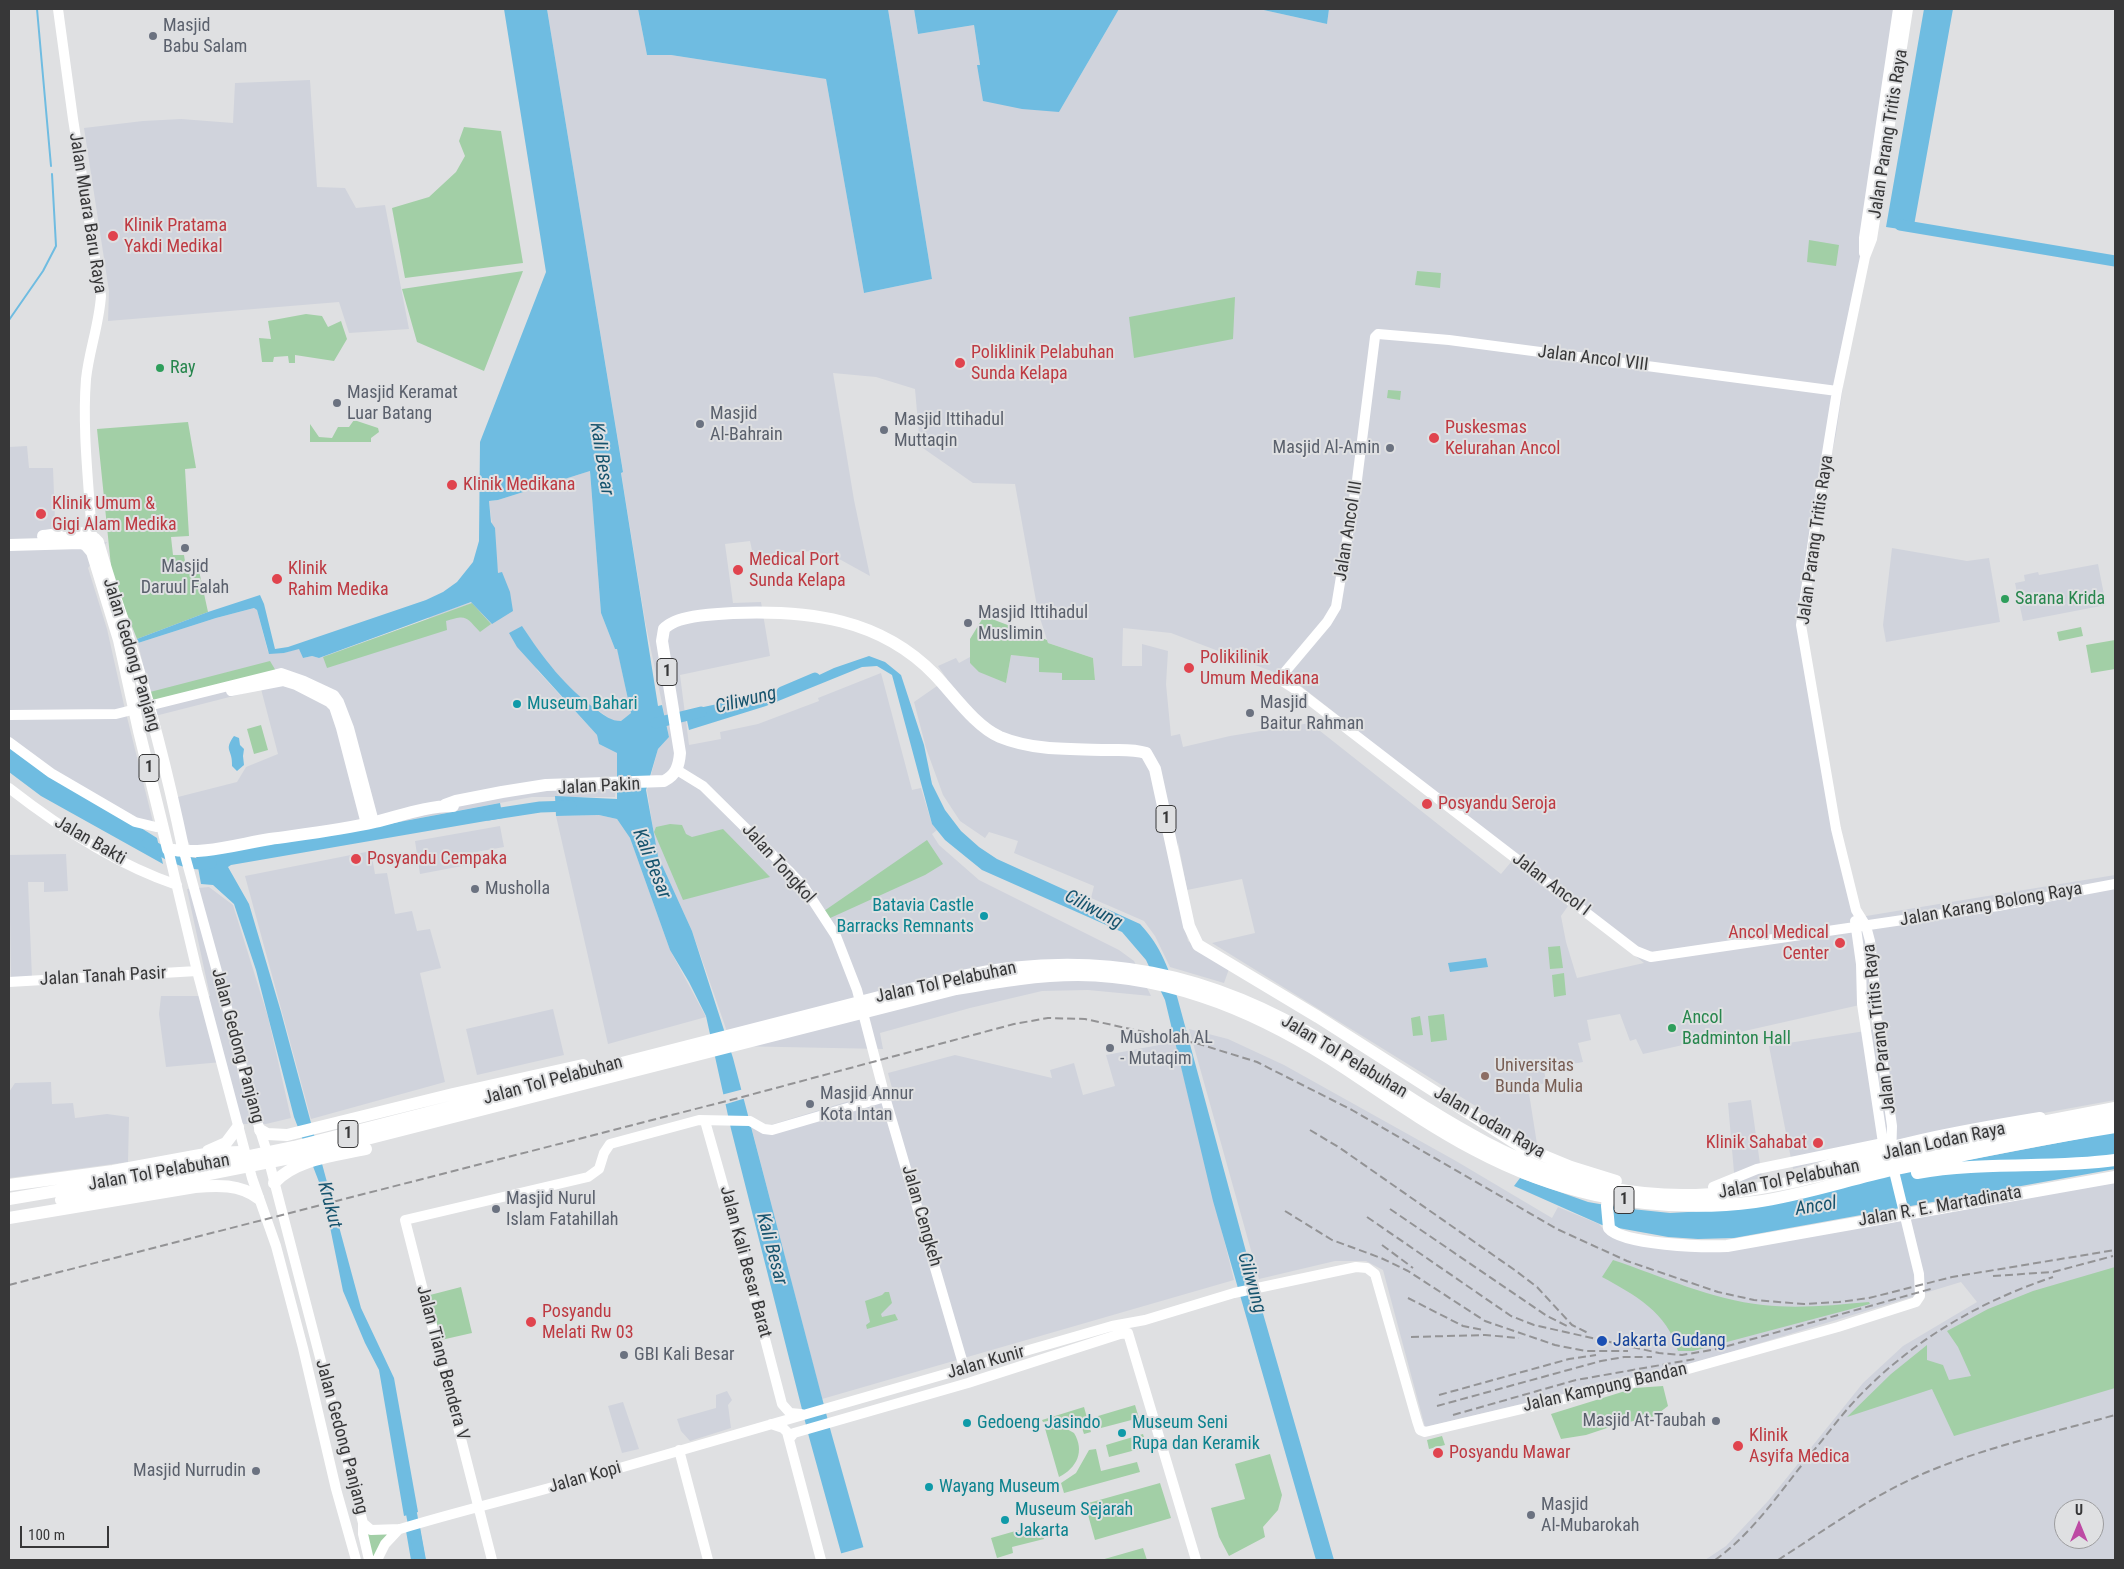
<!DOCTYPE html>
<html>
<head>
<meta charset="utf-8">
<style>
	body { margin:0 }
	#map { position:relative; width:2124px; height:1569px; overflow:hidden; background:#dfe0e2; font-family:"Roboto Condensed",sans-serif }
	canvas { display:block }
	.frame { position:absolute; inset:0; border:10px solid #373738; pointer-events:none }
	.north { position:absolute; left:2054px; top:1499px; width:50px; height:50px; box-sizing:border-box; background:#dfe0e2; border:1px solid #9c9c9e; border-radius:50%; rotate:0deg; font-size:14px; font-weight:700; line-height:20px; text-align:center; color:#373738 }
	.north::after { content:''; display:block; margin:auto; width:18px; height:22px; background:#bd4aa4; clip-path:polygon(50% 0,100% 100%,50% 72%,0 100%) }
	.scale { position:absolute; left:20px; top:1526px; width:89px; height:22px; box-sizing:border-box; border:2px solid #373738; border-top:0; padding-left:6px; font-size:15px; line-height:18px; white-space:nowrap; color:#373738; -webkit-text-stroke:4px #dfe0e2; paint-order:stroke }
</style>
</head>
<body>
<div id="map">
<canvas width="2124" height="1569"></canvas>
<div class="frame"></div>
<div class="north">U</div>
<div class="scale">100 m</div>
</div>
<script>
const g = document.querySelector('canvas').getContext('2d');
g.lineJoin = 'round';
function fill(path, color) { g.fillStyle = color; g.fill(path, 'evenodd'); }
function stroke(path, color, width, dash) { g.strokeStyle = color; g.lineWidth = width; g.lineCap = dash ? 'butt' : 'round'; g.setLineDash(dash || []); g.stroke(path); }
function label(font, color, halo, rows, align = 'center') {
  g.font = font + ' "Roboto Condensed",sans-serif'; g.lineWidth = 4; g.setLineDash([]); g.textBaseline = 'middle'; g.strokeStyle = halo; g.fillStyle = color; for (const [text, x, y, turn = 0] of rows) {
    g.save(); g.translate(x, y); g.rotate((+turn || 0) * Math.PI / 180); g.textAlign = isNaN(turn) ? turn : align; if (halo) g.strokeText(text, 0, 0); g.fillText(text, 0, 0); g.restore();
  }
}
fill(new Path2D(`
	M547,9h91l9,46h24l155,24 38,214 68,-14 -44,-270h26l4,25 56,-9 6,40h-2l81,47 60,-103h140l68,15 2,-15h569l-62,425 -39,187 57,297 261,-43v225l-209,38 -113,31 -24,-123 122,-19 -27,-23 -221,50 -7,-15 -6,2 -10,-27 -33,6 4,20 -13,3 5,19 -39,7 2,14 -18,4 9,57 -325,-201 43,-10 -13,-54 -55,11 -9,-48 -1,50 11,49 41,28 -5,14 -54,-16 -15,-31 -11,-15 -53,-23 3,-12 -80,-33 4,-12 -29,-9 -4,6 -25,-17 -17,-26 -17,-47 -12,-46 33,-23 -9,-13 18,-8 3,5 11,-6v6l36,20 5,-28 28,3 23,15 33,7 -2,-22 -45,-15 -10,-31 -23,-128 -42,-1 -53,-37 -5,-57 -39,-12 -43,-4 21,127 16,76 -29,-16 -29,-9 -59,4 -3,-14 -25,3 8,59 28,-1 9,54 -90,19 9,70 32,-6 -1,-7 38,-8 61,-23 -1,-3 63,-25 31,117 9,-2 11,36 5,6 -5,4 7,11 40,35 140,70 15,11 17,35 -63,-6 -46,1 -72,17 -90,25 3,16 -151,-3 -40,-115 -34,-75 -5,-27 -6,-39 11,-41 11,-12 -24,-116 -24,-149 2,-1zM1123,628l48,5 121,46 223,177 129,107 -67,15 -11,-36 -5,-26 7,-10 -57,-44 -10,12 -191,-151 -80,13 -47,11 -3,-13 -9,2 -5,-52 2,-33 -26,-7v22h-20z
	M310,80l7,107 28,1 11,20 29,-3 24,124 -60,4 -10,-31 -231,19 1,-30 -25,-163 59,-7 38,-2 52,4 2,-40z
	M27,446l2,22h24l3,78 51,-4 -19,26 19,61 17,76 30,121 -103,-51 -42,-32v-296z
	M590,471l11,142 14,36 2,-1 14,65 -10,8h-8l-35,-25 -30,-31 -26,-39 15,44 60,65 2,9 18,9 1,14 -3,30h-83l-199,37 -137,21 -16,-27 -6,-30 63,-16 9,-15 32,-13 -17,-65 -106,27 -17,-73 78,-25 38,-10 3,2 11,42 16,1 15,-5 4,10 9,-2 7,2 110,-39 -1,-2 44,-15 26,-29 -9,-72 9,-1z
	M1892,548l75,13 22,-3 11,64 -114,20 -3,-17z
	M2098,564l8,41 -83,16 -8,-38 10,-2 -1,-6 14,-3 1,3z
	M599,815l18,4 13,19 40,112 36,67 -98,27 -52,-228z
	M500,826l4,21 -28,5 2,11 -58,11 -5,-33z
	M371,851l4,23 12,-1 8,41 17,-3 5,20 13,-2 11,39 -21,5 25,109 -134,37 -66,-243z
	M66,854l2,37 -24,1v-10h-16l4,96 -21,2 -2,-125z
	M209,887l24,18 35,112 23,101 -25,6h-31l-13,-62 -56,5 -7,-53 2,-18h49l-23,-107z
	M553,1009l11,46 -87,20 -11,-46z
	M1189,1029l39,10 56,26 172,96 96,57 6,-11 41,17 10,12 73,15 433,-68v377h-410l21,-14 42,-45 95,-118 40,-37 74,-44 -16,-20 -263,80 -273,65 -42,-157 -17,-9h-31l-76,18zM2064,1509h30v30h-30z
	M1175,1042l59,238 -412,119 -71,-273 13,1 128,-39 -4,-15 67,-18 97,23 -2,-8 24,-7 9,32 32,-9 -9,-31z
	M51,1082l1,22 21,-1 2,15 32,-4 22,3 -1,45 -119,16v-86l6,-9z
	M1751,1100l11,78 -27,6 -7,-81z
	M727,1391l5,9 -4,5 3,23 -41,13 -9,-10 -4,-12 39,-11v-13z
	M623,1402l16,47 -17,4 -14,-47z`), '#d0d3dc');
fill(new Path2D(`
	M464,127l37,4 22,132 -118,15 -13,-70 37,-11 27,-25 9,-16 -6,-15z
	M1809,240l30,5 -3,21 -29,-4z
	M523,271l-39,100 -67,-29 -15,-53z
	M1417,271l24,2 -1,15 -25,-3z
	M1235,297l-2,42 -99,19 -5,-41z
	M306,314l16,2 6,11 13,-6 6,18 -13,22 -39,-6v8h-6l-1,-7 -14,1 -1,5h-11l-3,-24 12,1 -3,-18z
	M1388,390l13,1 -1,9 -13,-2z
	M354,420l24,8 1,4 -8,6v4h-61v-18l9,13 13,1 6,-11h11z
	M188,422l8,46 -11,1 4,67 -18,1 2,18h11l2,13 12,-2 10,46 -71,27 -25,-63 -15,-147z
	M472,603l19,21 -11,8c-14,-15 -13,-18 -34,-11l1,9 -120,38 -4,-11z
	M984,616l63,24 1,3 45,15 2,22h-33v-7l-23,-1v-14l-28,-3 -5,28 -27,-11 -9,-9v-24z
	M2081,627l2,9 -24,5 -2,-9z
	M2115,640v29l-24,4 -5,-28z
	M270,661l6,10 -122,36 -4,-15z
	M261,725l7,25 -14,4 -7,-25z
	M670,824l12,1 4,9 6,3 31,-8 47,48 -87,23 -29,-68 2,-5z
	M927,840l16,24 -18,11 -97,44 -4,-8z
	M1560,946l3,22 -13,1 -2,-22z
	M1564,973l2,22 -12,2 -2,-22z
	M1444,1014l3,26 -16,2 -3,-26z
	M1420,1016l3,19 -10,1 -2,-18z
	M1613,1260c48,16 99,40 150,45 36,4 71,0 106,-3l1,2 -177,47h-15c-11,-39 -43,-56 -76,-74z
	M2115,1267v121l-161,48 -22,-47 -85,28 44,-43 36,-29v15l16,5 6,15 22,-4 -13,-29 -11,-16 41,-22 45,-18z
	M461,1287l11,46 -31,7 -11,-45z
	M885,1292h4l3,11 -11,11 1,3 13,-3 3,6 -31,9 -1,-4 4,-3 -5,-21 17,-6z
	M1663,1386l5,20 -13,10 -39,9 -30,10 -25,4 -10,-25 84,-26z
	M1135,1405l4,13 -38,10 -3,-12z
	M1084,1407l7,25 -7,2 -2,-6 -25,-9 -14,3 -1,-2z
	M1049,1424h9l16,9c11,18 3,35 -15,44l-15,-52z
	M1143,1434l4,13 -38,10 -3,-12z
	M1442,1436l3,9 -16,4 -2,-9z
	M1096,1449l5,22 36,-9 3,10 -76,21 -3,-10 15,-10 13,-23z
	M1270,1454l12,41 -4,15 -15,17 2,10 -36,19 -10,-19 -8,-29 34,-9 -10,-35z
	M1160,1483l11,35 -76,22 -10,-36z
	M1040,1524l4,15 -32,8 1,6 -16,5 -6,-20z
	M391,1532l-19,28 -5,-26z
	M1143,1548l4,12h-46z`), '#a2cfa6');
fill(new Path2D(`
	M504,9h43l76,463 -2,1 37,233 4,-1 7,32 -11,12 -12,41 12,66 34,75 41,127 98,374 36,128h-24l-34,-123 -78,-308 -25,-113 -17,-34 -19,-32 -40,-112 -13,-19 -18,-4 -43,1 -1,-20 62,3v-46l-18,-9 -2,-9 -80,-88 -8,-14 13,-7c22,33 42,60 75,84 8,6 14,11 24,11l10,-8 -14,-64h-2l-14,-36 -11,-142 -92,29 -9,1 2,21 4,6 3,45 4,-1 8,20 3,19 -21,13 -21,-22 -152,56 -7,-2 -9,2 -4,-9 -15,4 -15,1 -12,-44 -3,-2 -38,10 -78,25 -1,-4 71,-27 52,-17 4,9 11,45 13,-2 138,-47 17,-8 14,-10 16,-20 6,-21 1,-99 66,-170z
	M638,9h250l44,270 -68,14 -38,-214 -155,-24h-24z
	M914,9h205l-60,103 -37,-3 -39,-8 -6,-36h3l-6,-40 -56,9z
	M1259,9h70l-2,15z
	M1924,9h29l-40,222 -27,-4z
	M869,656l16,6 16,13 23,70 8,39 13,26 16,21 18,16 18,12 143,65c21,22 30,47 38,76l80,296 76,264h-18l-103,-359 -48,-201 -19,-40 -24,-28 -140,-62 -37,-30 -13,-16 -40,-149 -15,-9 -15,1 -96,39 -77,24 -4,-19 97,-21 16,-5 36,-17z
	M234,736l5,2 1,7 4,4 -1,7 1,9 -7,6 -5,-5c1,-17 -9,-15 2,-30z
	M9,745l148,93 6,26 -122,-68 -32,-24z
	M500,803l3,15 -272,47 -3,2 21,37 32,108 80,296 33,70 24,134 -14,4 -25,-146 -14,-27 -22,-52 -13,-64 2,-5 -8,-27 -30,-78 -38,-147 -22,-66 -21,-19 -12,-1 -5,-28 134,-21z
	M1486,958l2,9 -38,5 -2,-9z
	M2115,1132v37l-381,69 -36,1 -30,-2 -66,-12 -88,-39 6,-8 68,24 34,6 48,5 71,-4 159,-36z
	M420,1527l6,33h-15l-5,-29z`), '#6fbce1');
fill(new Path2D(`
	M744,1089l2,9 -23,7 -2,-10z
	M864,1547l4,13h-27l-2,-6z`), '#dfe0e2');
stroke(new Path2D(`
	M37,9l14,157
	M9,320l34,-49 13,-25 -4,-72`), '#6fbce1', 2);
stroke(new Path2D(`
	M1900,225l215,36
	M782,692l33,-14
	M656,723l45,-11
	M488,815l52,-8 31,-1
	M147,843c20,11 41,25 64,20
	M409,1500l11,60`), '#6fbce1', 11);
stroke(new Path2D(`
	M58,9l15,110 28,177c-2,29 -12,55 -15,83 -4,51 3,107 6,158
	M1864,253v-15l34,-229
	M1837,391l-388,-51 -71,-6 -3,3 -18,143 -21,127 -9,15 -48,57 19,12 338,260 15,6 347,-51 117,-22
	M231,691l52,-10 13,4 33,17 5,5 7,21 25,96
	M9,715l107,-1 153,-38 12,-3 23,8 30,14 5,7 10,26 25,94
	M9,742l42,31 84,49 21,5 7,-1
	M677,770l26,16 86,85 15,16 32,49 21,54 28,107 79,270
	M9,788c50,39 106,76 168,97
	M168,849l29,122 55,207 24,68 27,102 33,141 20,71
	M184,852l50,181 14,59 17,54 98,377v11l6,26
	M1855,921l6,43 1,40 21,139 5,12
	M9,982l188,-11
	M705,1121l41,145 36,138 8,9 11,1
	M1713,1187l44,-18 131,-27
	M771,1424l12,4 4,4 34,128
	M789,1439l5,-6 174,-50 152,-49 8,-1 68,227
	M679,1450l29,110
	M363,1523l8,7 29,-1c59,-18 119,-32 178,-49 178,-51 356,-103 534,-154l33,-6 89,-27 122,-26 11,1 8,6 42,147 3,9 5,2 249,-59 164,-46 78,-25 4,-6 -1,-22 -28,-115 1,-33 -17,-118 -1,-32 -4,-35 -4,-15 -10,-16 -20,-81 -35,-204 13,-91 23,-143 28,-134 7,-18 36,-230
	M377,1560l8,-16 14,-15
	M492,1560l-87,-340 183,-43 11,-8 5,-16 6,-9 89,-24 51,1 14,8 8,1 113,-33`), '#fff', 10);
stroke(new Path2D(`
	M43,536c17,-2 43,-9 55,6 9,32 20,63 30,95 23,70 41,143 56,215
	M9,545l72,-2 5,2 6,7 27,88 20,91 29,118c32,7 70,-5 102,-10 35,-5 70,-9 105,-17 25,-6 51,-16 78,-16
	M445,805l11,-4 46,-9 44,-7 118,-4c12,-6 15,-15 16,-28l-18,-112 2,-12c12,-14 51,-15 69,-16 75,-3 147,5 202,62 19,20 40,51 65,62 34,14 73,12 109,13 12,0 25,-1 37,3l9,16 34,157 9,19 120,72 202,129 51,21 45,14
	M2032,1124l83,-16
	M260,1130l7,4 20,1 166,-41 130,-29
	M208,1151l18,-8 12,-16
	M1807,1173c76,-28 154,-42 233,-55
	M1917,1173c66,-12 132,-4 198,-13
	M274,1183c21,-24 61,-27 92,-34
	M9,1185l104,-14 98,-18 30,-1
	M1609,1189l-2,17 2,22c14,17 96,19 118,18l388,-69
	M9,1199l183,-31 102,-21 667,-171c135,-28 251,-4 368,69 90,57 174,122 281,143 114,23 209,-15 319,-38 61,-13 124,-21 186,-32
	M61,1200l87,-14 152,-30 656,-167c41,-7 81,-14 122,-14 99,1 187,41 268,94 81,54 153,106 250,126 52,11 106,14 159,7 46,-6 92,-22 137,-32 74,-16 148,-31 223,-43
	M9,1218l186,-31c22,-2 45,-3 63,11`), '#fff', 12);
stroke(new Path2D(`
	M1310,1130l30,18 176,123 21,16 35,38 16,8
	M1390,1209l157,107 22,11
	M1285,1211l47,29 49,18 27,13 77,50 70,24 31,6h42
	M1367,1217l144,99 23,9 125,28 23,2 35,-6 217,-61
	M1382,1245l31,23
	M1993,1276l60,-4 60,-16
	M9,1285l737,-189 268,-72 34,-6 37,1 114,25 58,18 95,48 205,119 70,32 91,31 36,8 50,4 35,-2 30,-4 83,-21 163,-27
	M1408,1298l55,28 21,4
	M1411,1337l74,-2 34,3
	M1439,1395l130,-36 27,-4
	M1437,1406l164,-45 23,-4h28
	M1453,1415l123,-35 119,-21
	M1715,1560c38,-27 65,-68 94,-104 14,-16 27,-34 41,-50 55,-61 125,-103 203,-129
	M1778,1560c50,-32 99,-68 154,-90 58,-24 123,-38 183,-55`), '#939395', 2, [8, 4]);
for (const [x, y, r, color] of [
	[153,36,5,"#6b7280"],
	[113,236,6,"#e0444e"],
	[960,363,6,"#e0444e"],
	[160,368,5,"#2e9e5b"],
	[337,403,5,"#6b7280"],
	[700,424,5,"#6b7280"],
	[884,430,5,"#6b7280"],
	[1434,438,6,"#e0444e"],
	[1390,448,5,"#6b7280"],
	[452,485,6,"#e0444e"],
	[41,514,6,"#e0444e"],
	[185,548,5,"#6b7280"],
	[738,570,6,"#e0444e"],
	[277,579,6,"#e0444e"],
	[2005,599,5,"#2e9e5b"],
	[968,623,5,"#6b7280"],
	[1189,668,6,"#e0444e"],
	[517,704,5,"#0f9aa8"],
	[1250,713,5,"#6b7280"],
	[1427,804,6,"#e0444e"],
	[356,859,6,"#e0444e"],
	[475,889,5,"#6b7280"],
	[984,916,5,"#0f9aa8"],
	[1840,943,6,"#e0444e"],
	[1672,1028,5,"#2e9e5b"],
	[1110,1048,5,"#6b7280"],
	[1485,1076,5,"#8d6e63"],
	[810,1104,5,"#6b7280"],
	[1818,1143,6,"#e0444e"],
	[496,1209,5,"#6b7280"],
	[531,1322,6,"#e0444e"],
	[1602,1341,6,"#1a4fb4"],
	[624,1355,5,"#6b7280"],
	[1716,1421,5,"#6b7280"],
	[967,1423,5,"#0f9aa8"],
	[1122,1433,5,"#0f9aa8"],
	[1738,1446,6,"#e0444e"],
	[1438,1453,6,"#e0444e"],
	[256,1471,5,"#6b7280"],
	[929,1487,5,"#0f9aa8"],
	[1531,1515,5,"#6b7280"],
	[1005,1520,5,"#0f9aa8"]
]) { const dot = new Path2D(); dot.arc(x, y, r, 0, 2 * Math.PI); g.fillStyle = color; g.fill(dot); stroke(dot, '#dfe0e2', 2); }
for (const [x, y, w] of [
	[667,672,20],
	[149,768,20],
	[1166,819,20],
	[348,1134,20],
	[1624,1200,20]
]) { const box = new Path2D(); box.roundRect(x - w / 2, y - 13.5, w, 27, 4); g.fillStyle = '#dfe0e2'; g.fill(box); stroke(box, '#373738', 1); }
label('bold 16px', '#373738', null, [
	["1",667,672],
	["1",149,768],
	["1",1166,819],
	["1",348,1134],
	["1",1624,1200]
]);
label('18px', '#5b616d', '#dfe0e2', [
	["Masjid",163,26],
	["Babu Salam",163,47],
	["Masjid Keramat",347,393],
	["Luar Batang",347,414],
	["Masjid",710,414],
	["Al-Bahrain",710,435],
	["Masjid Ittihadul",894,420],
	["Muttaqin",894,441],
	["Masjid Al-Amin",1380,448,"right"],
	["Masjid",185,567,"center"],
	["Daruul Falah",185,588,"center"],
	["Masjid Ittihadul",978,613],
	["Muslimin",978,634],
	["Masjid",1260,703],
	["Baitur Rahman",1260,724],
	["Musholla",485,889],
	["Musholah AL",1120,1038],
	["- Mutaqim",1120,1059],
	["Masjid Annur",820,1094],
	["Kota Intan",820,1115],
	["Masjid Nurul",506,1199],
	["Islam Fatahillah",506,1220],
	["GBI Kali Besar",634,1355],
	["Masjid At-Taubah",1706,1421,"right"],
	["Masjid Nurrudin",246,1471,"right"],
	["Masjid",1541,1505],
	["Al-Mubarokah",1541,1526]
], 'left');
label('18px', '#373738', '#dfe0e2', [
	["Jalan Parang Tritis Raya",1889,134,-81],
	["Jalan Muara Baru Raya",87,213,81],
	["Jalan Ancol VIII",1593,359,7],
	["Jalan Ancol III",1349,531,-81],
	["Jalan Parang Tritis Raya",1816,540,-82],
	["Jalan Gedong Panjang",131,655,73],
	["Jalan Pakin",599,787,-3],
	["Jalan Bakti",90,841,30],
	["Jalan Tongkol",778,864,48],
	["Jalan Ancol I",1551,885,37],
	["Jalan Karang Bolong Raya",1991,905,-10],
	["Jalan Tanah Pasir",103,977,-3],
	["Jalan Tol Pelabuhan",946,983,-12],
	["Jalan Parang Tritis Raya",1880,1029,-97],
	["Jalan Gedong Panjang",237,1046,75],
	["Jalan Tol Pelabuhan",1344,1057,31],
	["Jalan Tol Pelabuhan",553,1081,-15],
	["Jalan Lodan Raya",1489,1123,30],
	["Jalan Lodan Raya",1944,1142,-12],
	["Jalan Tol Pelabuhan",159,1173,-10],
	["Jalan Tol Pelabuhan",1789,1180,-11],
	["Jalan R. E. Martadinata",1940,1207,-10],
	["Jalan Cengkeh",921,1216,74],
	["Jalan Kali Besar Barat",745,1262,75],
	["Jalan Tiang Bendera V",442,1363,75],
	["Jalan Kunir",986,1363,-16],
	["Jalan Kampung Bandan",1605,1388,-13],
	["Jalan Gedong Panjang",341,1437,75],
	["Jalan Kopi",585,1478,-16]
]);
label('18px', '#be3a42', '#dfe0e2', [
	["Klinik Pratama",124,226],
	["Yakdi Medikal",124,247],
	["Poliklinik Pelabuhan",971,353],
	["Sunda Kelapa",971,374],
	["Puskesmas",1445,428],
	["Kelurahan Ancol",1445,449],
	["Klinik Medikana",463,485],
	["Klinik Umum &",52,504],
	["Gigi Alam Medika",52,525],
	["Medical Port",749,560],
	["Sunda Kelapa",749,581],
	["Klinik",288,569],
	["Rahim Medika",288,590],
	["Polikilinik",1200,658],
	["Umum Medikana",1200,679],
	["Posyandu Seroja",1438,804],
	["Posyandu Cempaka",367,859],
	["Ancol Medical",1829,933,"right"],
	["Center",1829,954,"right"],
	["Klinik Sahabat",1807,1143,"right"],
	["Posyandu",542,1312],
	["Melati Rw 03",542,1333],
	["Klinik",1749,1436],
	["Asyifa Medica",1749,1457],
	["Posyandu Mawar",1449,1453]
], 'left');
label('18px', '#27864d', '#dfe0e2', [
	["Ray",170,368],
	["Sarana Krida",2015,599],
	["Ancol",1682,1018],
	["Badminton Hall",1682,1039]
], 'left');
label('18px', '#0d838f', '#dfe0e2', [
	["Museum Bahari",527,704],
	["Batavia Castle",974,906,"right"],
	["Barracks Remnants",974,927,"right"],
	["Gedoeng Jasindo",977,1423],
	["Museum Seni",1132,1423],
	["Rupa dan Keramik",1132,1444],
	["Wayang Museum",939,1487],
	["Museum Sejarah",1015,1510],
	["Jakarta",1015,1531]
], 'left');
label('18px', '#785e54', '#dfe0e2', [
	["Universitas",1495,1066],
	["Bunda Mulia",1495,1087]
], 'left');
label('18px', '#164399', '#dfe0e2', [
	["Jakarta Gudang",1613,1341]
], 'left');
label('italic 19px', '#16536d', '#dfe0e2', [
	["Kali Besar",601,459,81],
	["Ciliwung",746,701,-14],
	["Kali Besar",651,864,68],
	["Ciliwung",1093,910,28],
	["Krukut",329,1205,75],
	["Ancol",1816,1207,-9],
	["Kali Besar",771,1249,75],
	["Ciliwung",1251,1283,74]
]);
</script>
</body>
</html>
